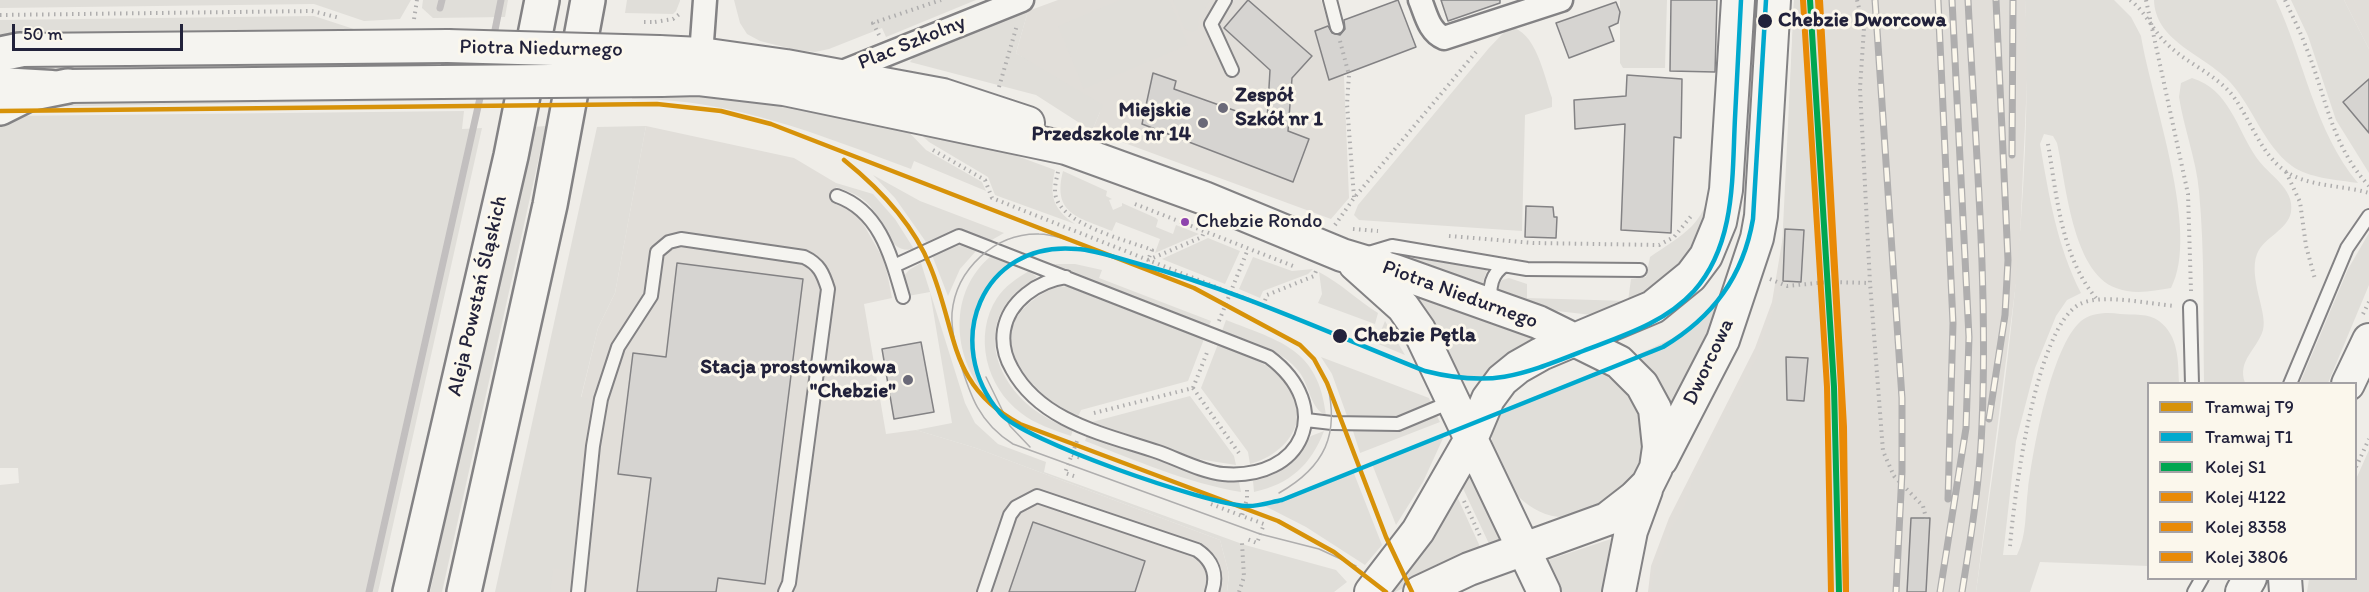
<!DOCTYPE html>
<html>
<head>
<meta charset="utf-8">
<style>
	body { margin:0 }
	#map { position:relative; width:2369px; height:592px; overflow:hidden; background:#efede8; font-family:Itim,sans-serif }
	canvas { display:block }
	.legend { position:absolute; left:2147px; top:382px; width:210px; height:198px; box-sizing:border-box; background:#fbf7ec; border:2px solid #a4a2a5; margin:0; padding:8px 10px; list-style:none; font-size:18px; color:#22223b }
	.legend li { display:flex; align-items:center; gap:12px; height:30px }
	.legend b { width:30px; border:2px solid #a4a2a5 }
	.scale { position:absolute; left:12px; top:24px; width:171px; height:27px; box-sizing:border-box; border:3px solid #22223b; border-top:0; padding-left:8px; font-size:18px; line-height:21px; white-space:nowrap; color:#22223b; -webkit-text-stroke:4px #fbf7ec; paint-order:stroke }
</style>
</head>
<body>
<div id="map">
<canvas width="2369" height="592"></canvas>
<ul class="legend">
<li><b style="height:8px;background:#d79209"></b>Tramwaj T9</li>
<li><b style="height:8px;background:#00a9ce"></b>Tramwaj T1</li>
<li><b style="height:8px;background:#00a651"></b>Kolej S1</li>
<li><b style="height:8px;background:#e98a06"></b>Kolej 4122</li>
<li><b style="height:8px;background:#e98a06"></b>Kolej 8358</li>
<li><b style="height:8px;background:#e98a06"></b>Kolej 3806</li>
</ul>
<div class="scale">50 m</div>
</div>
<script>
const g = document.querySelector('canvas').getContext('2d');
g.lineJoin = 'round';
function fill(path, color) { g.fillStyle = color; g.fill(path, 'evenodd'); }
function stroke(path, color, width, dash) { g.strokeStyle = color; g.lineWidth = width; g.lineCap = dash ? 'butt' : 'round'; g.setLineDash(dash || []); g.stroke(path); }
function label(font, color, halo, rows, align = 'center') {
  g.font = font + ' Itim,sans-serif'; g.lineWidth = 6; g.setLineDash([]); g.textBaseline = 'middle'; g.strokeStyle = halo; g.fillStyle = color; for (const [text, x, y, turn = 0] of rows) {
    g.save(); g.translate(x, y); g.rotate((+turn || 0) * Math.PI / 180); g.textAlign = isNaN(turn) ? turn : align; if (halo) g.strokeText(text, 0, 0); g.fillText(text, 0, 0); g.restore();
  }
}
fill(new Path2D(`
	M1058,0h263l23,77 5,121 -18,21 -239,-88 8,-19 -84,-59 12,-42z
	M1794,0h231l3,58 -9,202 -43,332h-328l3,-26 18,-48 86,-170 17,-46 12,-72z
	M2344,0h25v49z
	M646,126l148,32 42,25v22l14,2 7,6 28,49 7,36 -28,6 22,130 30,-4 60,18 244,92 9,34 -2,18h-693l64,-264 17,-35z`), '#e1ded9');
fill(new Path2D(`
	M0,0h411l-11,19 -36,2 -50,-17 -314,4z
	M423,0h85l-3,17 -72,1 -11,-10z
	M627,0h53v1l-4,10 -3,3 -48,-1z
	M734,0h242l-90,37 -4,-9 -53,21 -14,3 -19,-2 -36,-9 -13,-7 -7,-11z
	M1120,0h49l19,45 -104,44 -26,-63z
	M1173,0h37l-11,18 -1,11 -6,3 -7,-3z
	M1620,0h47l-2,68h-42l-3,-5z
	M1794,0h10l2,102 9,118 14,372h-178l3,-21 13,-24 3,-16 15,-25 6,-21 7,-17 9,-10 6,-21 44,-79 23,-69z
	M2025,0h89l17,17 10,19c10,63 60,196 30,252 -17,3 -38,7 -55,0 -44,-16 -50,-106 -59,-145l-4,-7 -9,-2 -4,10c9,52 17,102 41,149l-14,7 -11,16 -21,52 -19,73 -13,114h14c10,-20 8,-43 11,-66 5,-39 23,-142 53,-168 10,-8 26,-9 39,-7 13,1 29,-1 39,7 20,15 19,40 20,62l-31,1v182l-108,-4 -10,30h-54c28,-196 58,-394 49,-592z
	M2154,0h122c28,60 39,132 82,183 -20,-3 -50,-5 -66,-17 -30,-22 -40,-63 -66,-88 -25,-24 -71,-38 -72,-78z
	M2291,0h53l25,49v124l-33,-53 -28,-84z
	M1028,11l-12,42 87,52 -11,26 -56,-36 -126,-33 3,-4z
	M314,16l49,16 -363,5v-17z
	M1509,27c27,3 35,49 43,71v9l-27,8 -3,116 -163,-11 -5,-5 4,-10 131,-157z
	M475,55l-3,14 -472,5v-12z
	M2192,78c37,11 45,51 64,79 12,18 39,31 35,55 -3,18 -27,25 -34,42 -9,24 11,59 6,76 -6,20 -26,30 -18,53h-41c-1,-64 1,-128 -5,-192 -3,-32 -15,-62 -20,-94l2,-14z
	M633,93l140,1 -1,10 130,21 24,25 56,32 4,9 -72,-30 -3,8c-91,-34 -181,-71 -279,-70z
	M467,94l-1,6 -448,7 13,-5z
	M464,111l-2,18 20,-1 -104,464h-378v-107l19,-2 -1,-15h-18v-348l6,-4z
	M1722,113l-18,125 -46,52 -66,25 -44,-5 -51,-13v-9l5,-8 7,-2 18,6v14l101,3 3,-22 15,-2 4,-20c14,-10 30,-19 42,-31 26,-26 25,-79 30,-113z
	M546,126l-104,466h-12l102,-465z
	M646,126l-31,167 -17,35 -17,69 10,3 -7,44 -13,121 -6,5 -12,-2 -3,24h-55l102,-465z
	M914,128l103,28 38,14c-6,26 -2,39 20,54l-80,-29 -7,-18 -59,-35z
	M1063,171l44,20 -1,5 6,3 -3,1 4,10 9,-4v-3l34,15 2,2 -2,7 17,7 3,-9 23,9 -44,19 5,-14 -44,-17 -4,9c-34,-14 -60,-17 -49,-60z
	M873,175l47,26 84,32 -14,8 -34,-11 -30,12 -31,-44z
	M836,183l37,11 22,25 19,30c-26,6 -30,-27 -44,-43 -8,-10 -22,-15 -34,-19z
	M2369,233v52l-41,98h-28l48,-114z
	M1208,238l32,13 -15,33 -63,-25z
	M956,244l20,7 -16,18 -12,27 -16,-41z
	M1395,253l92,17 -6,19 -89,-34z
	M991,256l21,8c-49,39 -49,79 -26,132 -34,-41 -38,-104 5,-140z
	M1253,257l39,14 21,-2 -5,5 -45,17 -3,7 -21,-9z
	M921,263l44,140 10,20 23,21 48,18 -2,10 201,73 91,25 11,12 -13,10h-107l2,-18 -9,-34 -244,-92 -60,-18 36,-7 -22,-131 -22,4 -5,-19 6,-7z
	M1050,264h25l27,6 -3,8 112,43 -2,5z
	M1029,271l8,6c-10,7 -20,13 -28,23 -32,40 -5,93 35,116 9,6 19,10 29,14l-2,6c-17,-6 -36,-12 -50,-23 -35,-26 -48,-78 -24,-115 8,-12 20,-20 32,-27z
	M1319,272c23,12 38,28 59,41l-3,11 -57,-21 4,-9z
	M1734,285l-62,124 -10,-22 -27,-31 51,-24z
	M1059,286l10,1 135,52 -16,42 -107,29 -3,7c-17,-9 -36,-18 -50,-34 -35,-41 -16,-79 31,-97z
	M1415,294l117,43 1,2 -34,21 -17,20 -24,-1z
	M1226,320c56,22 92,29 100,95 -15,-5 -17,-30 -26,-42 -17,-24 -52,-32 -78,-42z
	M1385,321l20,34 -29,-12z
	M1218,344c21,9 45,16 62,32 36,35 13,76 -30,88l-2,-12 -47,-64z
	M1321,357l108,41 2,5 -33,15 -51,-2 -15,-42z
	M1604,369c21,12 34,31 39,54 6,24 -4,64 -27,77 -8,5 -18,6 -26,9 -7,3 -15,7 -22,8 -35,3 -68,-32 -75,-64 -3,-14 0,-28 3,-41z
	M1190,396l44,60 2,9 -38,-6 -106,-37z
	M1437,416l3,6 -80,31 -7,-22h47z
	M1324,431c-13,34 -34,53 -70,61l-1,-11c29,-6 43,-20 58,-45z
	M1445,434l-22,48 -27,43 -24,-61z
	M1087,435l122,43 30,4 2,10c-54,-9 -106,-32 -156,-51z
	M2369,450v142h-62l2,-13 47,-1v-99z
	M1470,464l37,78 -16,6 -31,-66z
	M1353,471l29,74 -17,20 -59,-38 -43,-22z
	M1455,492l27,59 -87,41h-9z
	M1611,539l-8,53h-44l-14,-31z`), '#e0ded9');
stroke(new Path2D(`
	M440,8l2,-8
	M493,40l8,-40
	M369,592l113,-503`), '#c2bfbf', 7);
const building = new Path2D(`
	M1248,0l64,56 -20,22 -4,53 21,8 -16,43 -151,-58 11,-51 23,8 -2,8 93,33 3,-52 -46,-42z
	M1398,0l18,47 -87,33 -14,-49 13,-5 4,7 8,2 5,-6 -1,-9z
	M1441,0h59v3l-52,18z
	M1671,0h46l-2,72 -45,-1z
	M1616,2l4,10 -2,11 -9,4 5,14 -45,17 -13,-35z
	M1627,75l55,4 -1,59 -7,-1 -3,96 -50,-3 4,-106 -50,5 -1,-29 52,-4z
	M2369,79v54l-26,-31z
	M1526,206l27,1 1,10h3l-1,21 -31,-1z
	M1785,229l19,1 -3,52 -18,-1z
	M677,263l126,16 -38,305 -47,-6 -2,14h-79l14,-114 -33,-4 15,-121 33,4z
	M921,342l13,70 -40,7 -12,-70z
	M1786,357l22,1 -4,43 -17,-1z
	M1911,518h19l-4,74h-19z
	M1033,522l112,39 -10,31h-126z`);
fill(building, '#d6d4d1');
stroke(building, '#838284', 1.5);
const service = new Path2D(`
	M1225,0l-14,24 21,46
	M1330,0l7,27
	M837,196c43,15 54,60 66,101
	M1362,255l30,-9 135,23 113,1
	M894,266l65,-30 310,121c67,50 34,124 -46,117 -21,-2 -45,-15 -65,-22 -54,-18 -117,-30 -146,-83 -7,-12 -10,-26 -8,-39 5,-29 34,-49 62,-53
	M1491,303c-2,-16 0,-29 14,-38
	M2190,307l2,77
	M2290,384l57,-136 22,-32
	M1306,420l26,3 66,1 55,-23
	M578,592l15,-146 8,-47 17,-52 33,-51 6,-44 12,-10 12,-3 123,18c15,7 19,16 24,32l-39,294 -4,9
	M984,592l26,-77 6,-8 21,-11 160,54c15,10 21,24 15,42
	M2194,592l8,-14`);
const minor = new Path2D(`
	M1420,0c6,14 9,32 24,38l117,-38
	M700,69l5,-69
	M835,75l187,-75`);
const tertiary = new Path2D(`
	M0,82l52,3`);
const secondary = new Path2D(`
	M20,50l428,-4
	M659,52l42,2 85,12 157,29 85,28
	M661,80l38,-1 85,10 282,59 138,50 138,57 53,16 143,51 81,40 23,23 13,24 4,38 -3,21 -8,16 -14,14 -27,21 -138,50 -49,23
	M68,86l373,-4
	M1355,264l48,43 16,23 125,262
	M2348,384l21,-44
	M1661,460l62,-120 34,-102 4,-22 13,-216
	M2285,578l1,14
	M1371,592l47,-61 54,-94 16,-38 14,-19 16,-13 23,-13 112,-47 38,-31 15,-20 14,-34 6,-32 12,-190
	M1619,592l12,-61 15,-41
	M2242,592l8,-14`);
const primary = new Path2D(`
	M0,54l20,-4
	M0,108l28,-14 40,-8
	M410,592l101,-436 31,-156
	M464,592l86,-387 38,-205`);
stroke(service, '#838284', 16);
stroke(minor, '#838284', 27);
stroke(tertiary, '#838284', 33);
stroke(secondary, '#838284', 36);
stroke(primary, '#838284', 38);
stroke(new Path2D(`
	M1857,0l7,28 -4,60 10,195 13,168 11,25 29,30 3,12
	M2130,0c15,11 22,29 35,42 20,21 50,31 68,54 18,24 27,57 52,75 23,16 58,14 84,22
	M2146,0l42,194 3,97
	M2285,0c7,15 15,31 21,47 20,49 25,98 63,139
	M0,15l312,-4 28,7
	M414,19l3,-19
	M655,22l18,-3 9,-7
	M879,35l-6,-12 68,-23
	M1340,41l9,34 -2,29 7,93
	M999,87l18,-62
	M2048,144c9,53 13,112 48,154
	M933,150l52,30 7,18 277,110
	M1058,172c-2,9 -5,19 -1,28 11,26 69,40 95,50l-4,10
	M2286,172l14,30 6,44 9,33
	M1135,204l158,62
	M1335,225l19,-27 122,-146
	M1353,229l25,2
	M1449,236l85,7 125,2 15,-8 18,-22
	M1148,260l54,-23 2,-5
	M1770,279l17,7 41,-4 42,1
	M1263,306l4,-11 47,-19 2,-5
	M2363,314l6,-12
	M1219,321l29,-72
	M1193,388l48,68
	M1193,388l15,-38
	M1094,413l99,-25
	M1072,455l9,3
	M2356,467l13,-28
	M1074,476l-9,-3 12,-32
	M1247,490v9l-5,17 22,8 -7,19 -10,-4
	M1464,501l17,37
	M1211,504l31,12
	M2010,546c4,-48 25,-219 70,-242 22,-11 69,0 95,2
	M1239,592l5,-15 -2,-34`), '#afaeae', 4, [1.5, 4.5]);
stroke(service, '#f5f4f0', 12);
stroke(minor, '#f5f4f0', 22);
stroke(tertiary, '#f5f4f0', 28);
stroke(secondary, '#f5f4f0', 32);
stroke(primary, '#f5f4f0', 33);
stroke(new Path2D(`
	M956,350c-2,-12 -5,-24 -4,-37 4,-44 43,-80 87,-79 12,0 24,5 36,8
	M959,359c11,36 20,64 54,85l247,90 59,15 37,17
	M986,377l24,49 20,21
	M1279,493c46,-26 61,-59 48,-110`), '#afaeae', 1.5);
const rail = new Path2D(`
	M1875,0l27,398v74l-6,120
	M1938,0l15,323 -5,176
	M2012,155l1,-155
	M1989,419l16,-104 3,-55 -12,-260
	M1940,592l26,-164 3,-91 -17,-337
	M1962,592c9,-56 18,-111 20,-168 6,-141 -7,-283 -14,-424`);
stroke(rail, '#afaeae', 7);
stroke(rail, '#fbf7ec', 4.5, [14]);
const secondaryBridge = new Path2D(`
	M448,46l211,6
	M441,82l220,-2`);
stroke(secondaryBridge, '#838284', 36, []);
stroke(new Path2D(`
	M644,22h11`), '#afaeae', 4, [1.5, 4.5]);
stroke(secondaryBridge, '#f5f4f0', 32);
stroke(new Path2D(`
	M1810,0l24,387 5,205`), '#00a651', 6);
stroke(new Path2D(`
	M1803,0l24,387 4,205`), '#e98a06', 6);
stroke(new Path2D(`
	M1818,0l23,387 5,205`), '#e98a06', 6);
stroke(new Path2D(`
	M1820,0l24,427 2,165`), '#e98a06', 6);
stroke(new Path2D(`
	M0,111l657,-7 64,7 50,13 423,164 106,57 14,14 13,24 59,154 26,55
	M844,160c36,29 69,63 86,106 28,67 18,120 90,158l258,97 56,31 52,40`), '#d79209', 4.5);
stroke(new Path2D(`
	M1741,0c-2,39 -4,79 -6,118 -3,58 1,126 -41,173 -29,32 -72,45 -111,60 -61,24 -91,37 -158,20 -94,-37 -188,-81 -286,-107 -20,-5 -42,-14 -62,-15 -96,-9 -136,95 -77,164 23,28 207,91 246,93 11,1 25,-4 36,-6l381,-153c50,-30 80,-70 90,-128l13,-219`), '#00a9ce', 4.5);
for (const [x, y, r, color] of [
	[1765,21,8,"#22223b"],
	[1223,108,6,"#6a6978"],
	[1203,123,6,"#6a6978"],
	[1185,222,5,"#8e44ad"],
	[1340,336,8,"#22223b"],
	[908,380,6,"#6a6978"]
]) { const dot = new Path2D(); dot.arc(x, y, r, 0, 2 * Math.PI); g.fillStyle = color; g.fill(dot); stroke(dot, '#fbf7ec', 2); }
label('20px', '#22223b', '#fbf7ec', [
	["Chebzie Rondo",1196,222]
], 'left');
label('bold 21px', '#22223b', '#fbf7ec', [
	["Chebzie Dworcowa",1778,21],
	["Chebzie Pętla",1354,336]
], 'left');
label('21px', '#22223b', '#fbf7ec', [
	["Plac Szkolny",912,43,-22],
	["Piotra Niedurnego",541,49,1],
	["Piotra Niedurnego",1460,295,20],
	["Aleja Powstań Śląskich",478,296,-77],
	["Dworcowa",1709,362,-65]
]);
label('bold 21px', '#22223b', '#fbf7ec', [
	["Zespół",1235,96,"left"],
	["Szkół nr 1",1235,120,"left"],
	["Miejskie",1191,111],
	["Przedszkole nr 14",1191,135],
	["Stacja prostownikowa",896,368],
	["\"Chebzie\"",896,392]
], 'right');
</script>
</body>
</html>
